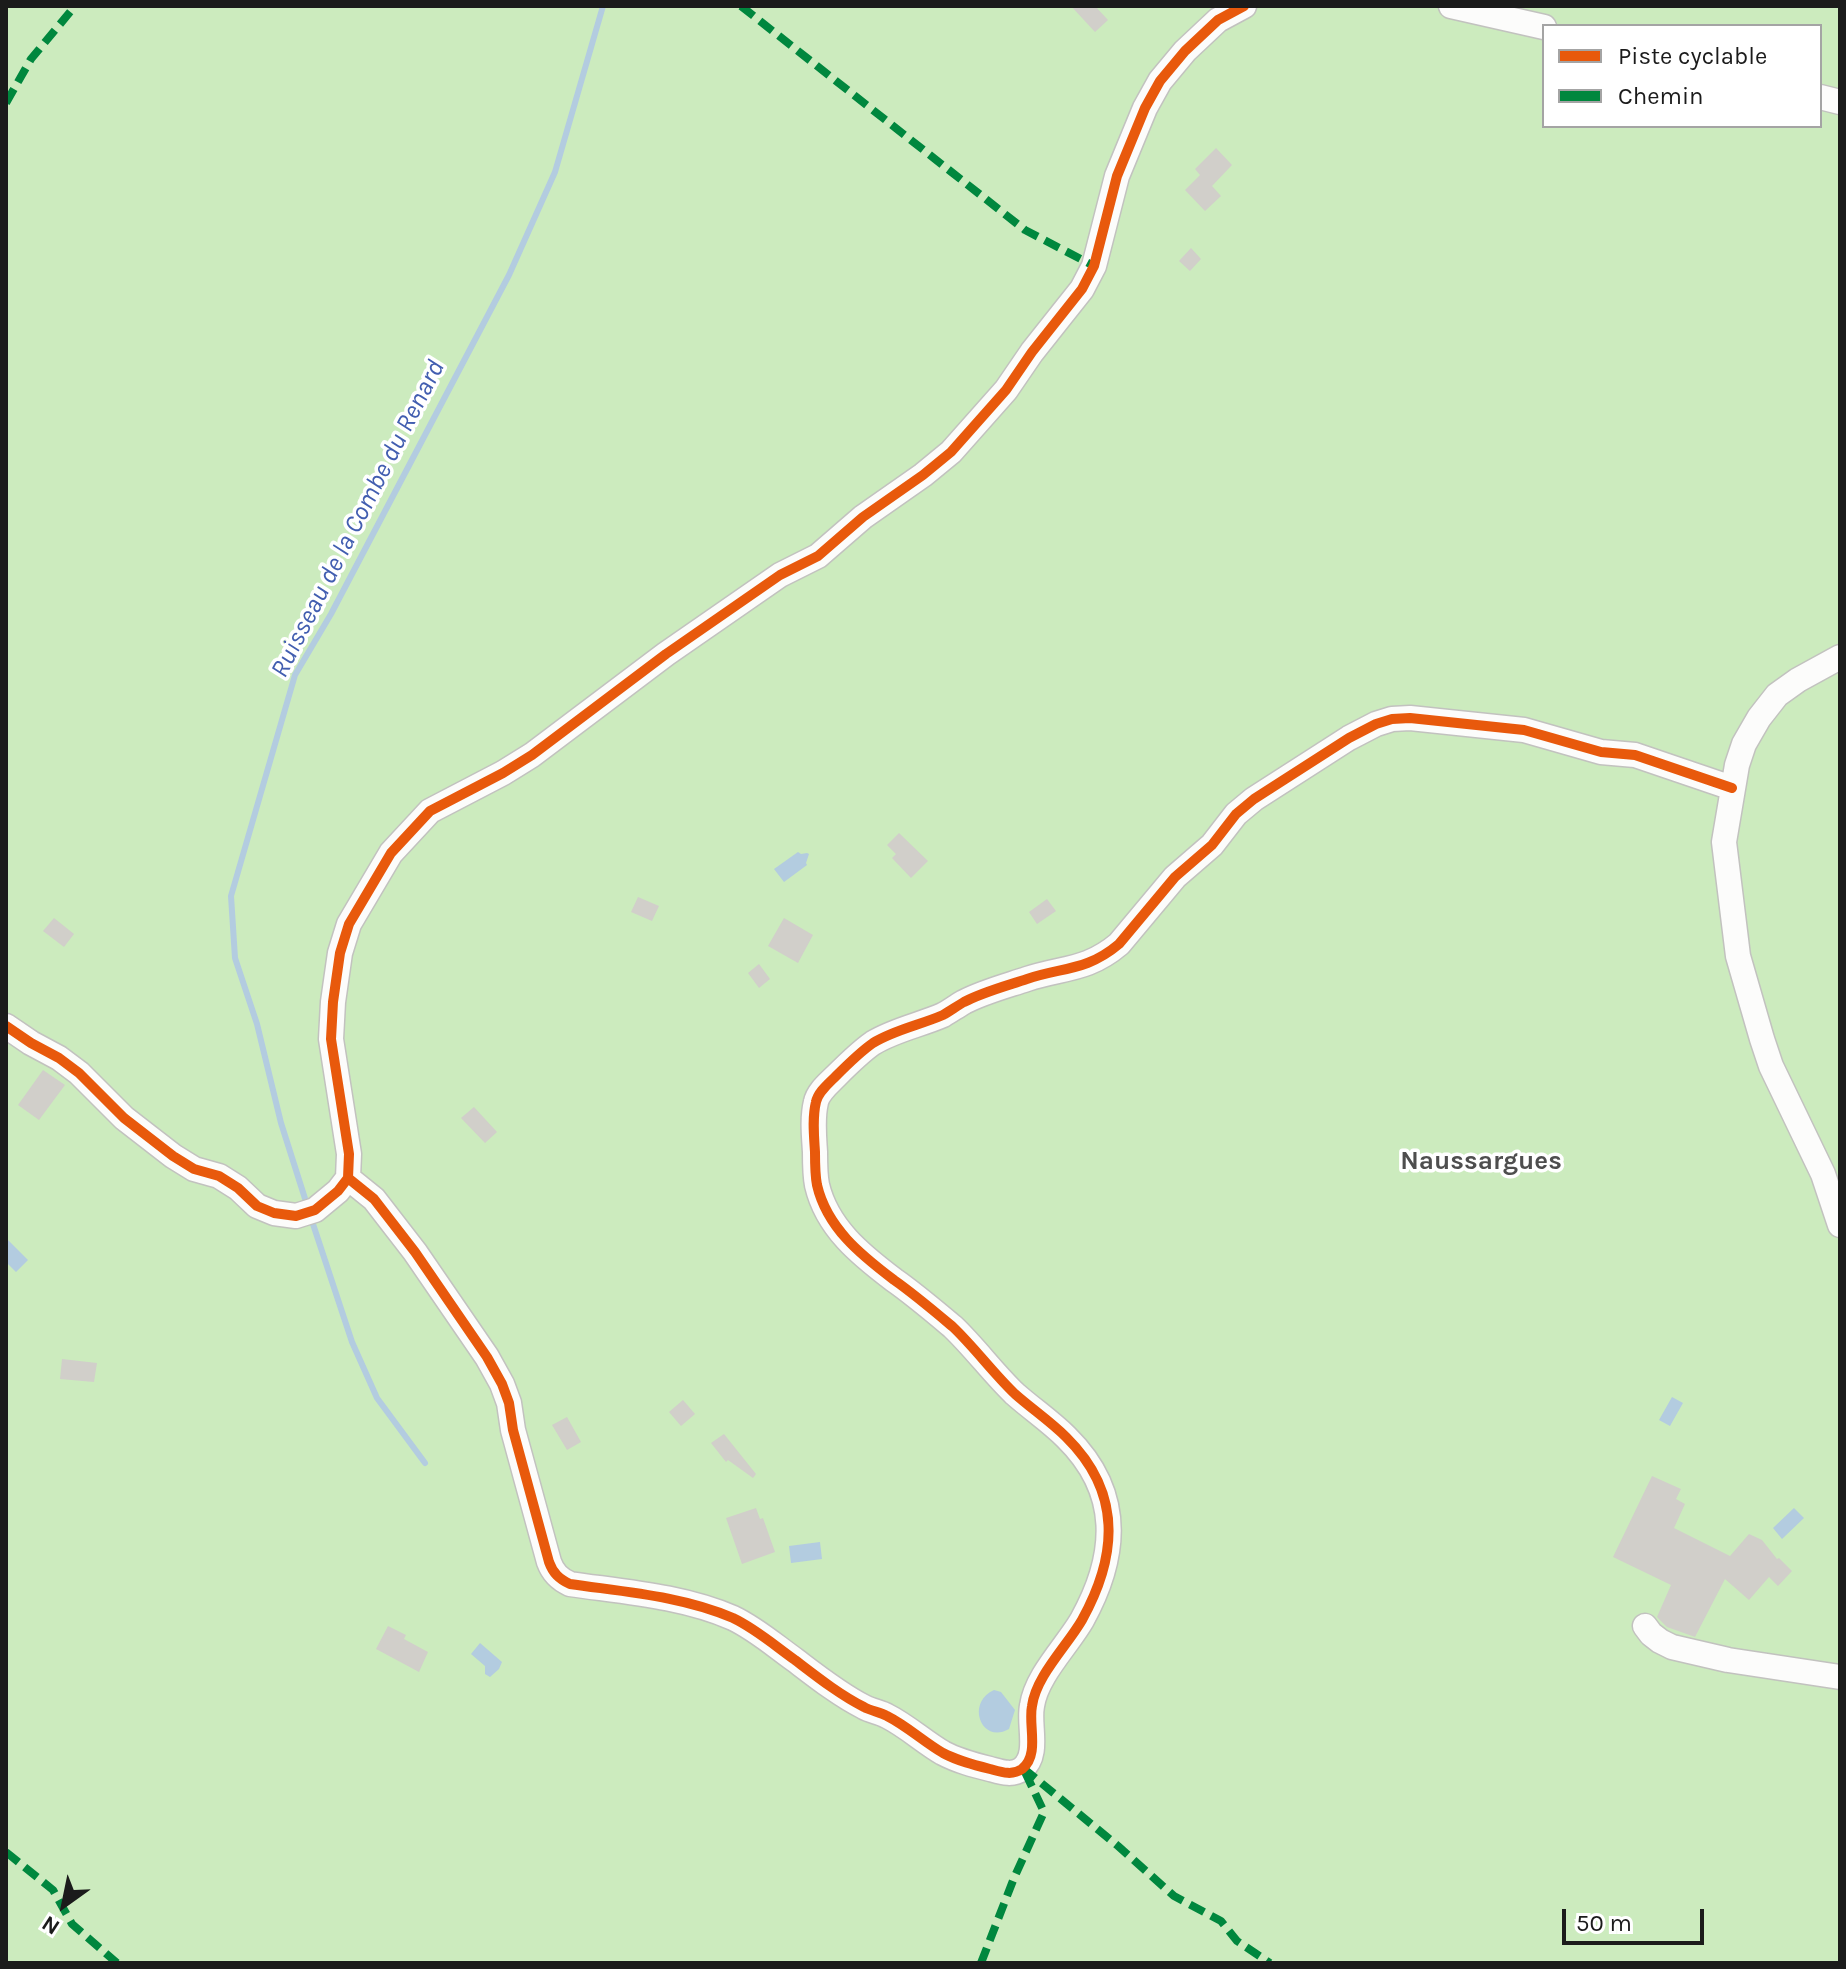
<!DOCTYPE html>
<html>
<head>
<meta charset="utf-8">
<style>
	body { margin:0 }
	#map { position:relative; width:1846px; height:1969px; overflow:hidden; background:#eae9e2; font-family:Karla,sans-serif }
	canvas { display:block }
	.frame { position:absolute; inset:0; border:8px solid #1b1b1b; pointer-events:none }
	.legend { position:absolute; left:1542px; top:24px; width:280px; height:104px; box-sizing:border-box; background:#fff; border:2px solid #a4a4a4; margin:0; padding:10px 14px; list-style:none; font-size:24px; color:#1b1b1b }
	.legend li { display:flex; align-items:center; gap:16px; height:40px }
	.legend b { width:40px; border:2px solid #a4a4a4 }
	.north { position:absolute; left:24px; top:1865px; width:80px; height:80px; -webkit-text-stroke:6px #fff; paint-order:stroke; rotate:213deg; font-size:22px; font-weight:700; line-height:32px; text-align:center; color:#1b1b1b }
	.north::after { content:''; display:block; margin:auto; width:28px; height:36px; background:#1b1b1b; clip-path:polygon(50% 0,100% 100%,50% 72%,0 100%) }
	.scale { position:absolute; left:1562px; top:1909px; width:142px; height:36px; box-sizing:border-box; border:4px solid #1b1b1b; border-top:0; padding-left:10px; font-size:24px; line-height:28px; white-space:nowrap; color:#1b1b1b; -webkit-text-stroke:6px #fff; paint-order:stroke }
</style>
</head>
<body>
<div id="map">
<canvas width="1846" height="1969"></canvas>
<div class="frame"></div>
<ul class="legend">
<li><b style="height:10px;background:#e8590c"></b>Piste cyclable</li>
<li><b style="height:10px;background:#00873e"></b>Chemin</li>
</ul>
<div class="north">N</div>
<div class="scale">50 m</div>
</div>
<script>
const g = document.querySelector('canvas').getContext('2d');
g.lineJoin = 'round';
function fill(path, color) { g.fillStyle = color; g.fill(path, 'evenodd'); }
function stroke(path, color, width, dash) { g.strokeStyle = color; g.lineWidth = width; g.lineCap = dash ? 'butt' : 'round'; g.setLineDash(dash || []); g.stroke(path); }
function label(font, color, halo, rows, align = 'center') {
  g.font = font + ' Karla,sans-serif'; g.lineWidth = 7; g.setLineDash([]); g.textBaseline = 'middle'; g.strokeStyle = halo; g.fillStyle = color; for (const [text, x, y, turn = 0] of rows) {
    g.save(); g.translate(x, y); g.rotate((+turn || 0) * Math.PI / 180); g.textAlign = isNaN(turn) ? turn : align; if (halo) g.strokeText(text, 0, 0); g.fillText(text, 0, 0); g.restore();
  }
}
fill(new Path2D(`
	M6,6h1834v1957h-1834zM1544,26h276v100h-276z`), '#ccebbe');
fill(new Path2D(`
	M798,852l3,2 6,-1 2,1 -3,9 1,2 -23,17 -10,-13z
	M6,1238l22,22 -12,12 -10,-10z
	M1672,1397l11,6 -13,23 -11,-6z
	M1794,1508l10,10 -22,21 -9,-11z
	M820,1542l2,17 -31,4 -2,-17z
	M480,1643l22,19 -3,7 -9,8 -5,-3v-8l-14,-12z
	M994,1690l7,2 14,18 -6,19c-27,16 -44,-26 -15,-39z`), '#b3cce0');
stroke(new Path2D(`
	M308,1208l-27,-85 -24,-99 -22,-66 -4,-62 64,-221 36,-61 178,-339 46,-103 48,-166
	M311,1218l41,124 25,56 48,65`), '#b3cce0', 6);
fill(new Path2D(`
	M1071,6h24l13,14 -13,12z
	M1216,148l16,17 -20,21 9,10 -16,15 -20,-21 15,-15 -5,-6z
	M1191,248l10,11 -11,12 -11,-10z
	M899,833l29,28 -17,17 -19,-20 4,-4 -9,-9z
	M638,897l21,9 -7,15 -21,-9z
	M1047,899l9,12 -19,13 -8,-12z
	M54,918l20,16 -10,13 -21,-16z
	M784,918l29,17 -15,28 -30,-17z
	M759,964l11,15 -11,9 -11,-15z
	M43,1070l22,15 -26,35 -21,-15z
	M474,1107l23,25 -12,11 -24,-25z
	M62,1359l35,4 -3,19 -34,-3z
	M683,1400l12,14 -14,12 -12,-14z
	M567,1417l14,25 -14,8 -15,-25z
	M724,1434l32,40 -3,4 -25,-18 -2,2 -15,-19z
	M1652,1476l29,13 -5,10 9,5 -11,24 56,28 19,-22 13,6 15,19 2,-1 13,13 -14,15 -9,-9 -20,23 -24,-21 -30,58 -28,-10 -10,-10 14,-32 -58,-28z
	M756,1508l4,11 3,-1 12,34 -33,12 -16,-46z
	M388,1626l18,9 -2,4 24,13 -9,20 -43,-23z`), '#d1cfca');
const minor = new Path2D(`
	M1451,6l93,21
	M1820,97l20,5
	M1840,657l-42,23 -21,15 -18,23 -15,26 -7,21 -13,77 14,114 24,83 9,27 52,108 17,51
	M6,1026l25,17 28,15 20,15 45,45 49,38 21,13 25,7 19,12 19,18 17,7 22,3 19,-6 23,-19 10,-13 1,-24 -18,-115 2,-37 7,-49 9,-29 42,-71 39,-42 73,-38 29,-18 134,-101 114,-79 38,-19 45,-39 60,-42 28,-23 55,-62 26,-38 50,-63 12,-23 23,-90 28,-68 15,-27 25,-30 33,-31 26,-14
	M348,1178l26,21 41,53 72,105 15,27 7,19 4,27 36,132c4,11 10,17 21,22 55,8 112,12 163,34 23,11 41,27 62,42 21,16 45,35 69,47 7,4 16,5 23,9 20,10 37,26 56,37 15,8 31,12 47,16 11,3 22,7 32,0 18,-14 6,-44 10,-63 4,-30 35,-60 50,-86 36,-65 40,-128 -16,-183 -15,-15 -34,-28 -51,-43 -22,-21 -40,-46 -62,-67 -19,-16 -39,-33 -59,-47 -33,-25 -67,-52 -77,-95 -2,-10 -2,-22 -2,-33 -1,-16 -3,-34 1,-50 2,-10 12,-18 20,-26 11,-11 24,-24 37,-33 21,-13 47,-18 70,-28 7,-4 14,-9 21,-13 19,-10 42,-16 63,-23 36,-12 60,-8 92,-35l56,-67 37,-32 24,-31 18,-15 95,-61 27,-14 16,-5 18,-1 114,12 77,22 34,3 97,33
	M1645,1626l6,8 9,7 12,6 56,13 112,17`);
stroke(minor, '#c2c2bf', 27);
stroke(minor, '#fcfcfb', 24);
stroke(new Path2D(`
	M741,6l284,224 69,36
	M6,103l25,-44 44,-53
	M1023,1768l95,78 56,50 47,25 16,20 33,22
	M6,1852l47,38 19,34 45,39
	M981,1963l33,-85 30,-66 -19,-40`), '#00873e', 8, [16, 8]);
stroke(new Path2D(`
	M6,1026l25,17 28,15 20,15 45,45 49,38 21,13 25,7 19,12 19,18 17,7 22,3 19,-6 23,-19 10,-13 1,-24 -18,-115 2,-37 7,-49 9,-29 42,-71 39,-42 73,-38 29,-18 134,-101 114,-79 38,-19 45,-39 60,-42 28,-23 55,-62 26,-38 50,-63 12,-23 23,-90 28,-68 15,-27 25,-30 33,-31 26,-14
	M348,1178l26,21 41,53 72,105 15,27 7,19 4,27 36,132c4,11 10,17 21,22 55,8 112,12 163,34 23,11 41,27 62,42 21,16 45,35 69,47 7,4 16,5 23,9 20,10 37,26 56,37 15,8 31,12 47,16 11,3 22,7 32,0 18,-14 6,-44 10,-63 4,-30 35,-60 50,-86 36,-65 40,-128 -16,-183 -15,-15 -34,-28 -51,-43 -22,-21 -40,-46 -62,-67 -19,-16 -39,-33 -59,-47 -33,-25 -67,-52 -77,-95 -2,-10 -2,-22 -2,-33 -1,-16 -3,-34 1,-50 2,-10 12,-18 20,-26 11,-11 24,-24 37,-33 21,-13 47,-18 70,-28 7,-4 14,-9 21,-13 19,-10 42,-16 63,-23 36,-12 60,-8 92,-35l56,-67 37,-32 24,-31 18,-15 95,-61 27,-14 16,-5 18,-1 114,12 77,22 34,3 97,33`), '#e8590c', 10);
label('italic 26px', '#425eb0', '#fff', [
	["Ruisseau de la Combe du Renard",358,519,-63]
]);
label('bold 26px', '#4e4e4e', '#fff', [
	["Naussargues",1481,1162]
]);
</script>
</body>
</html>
